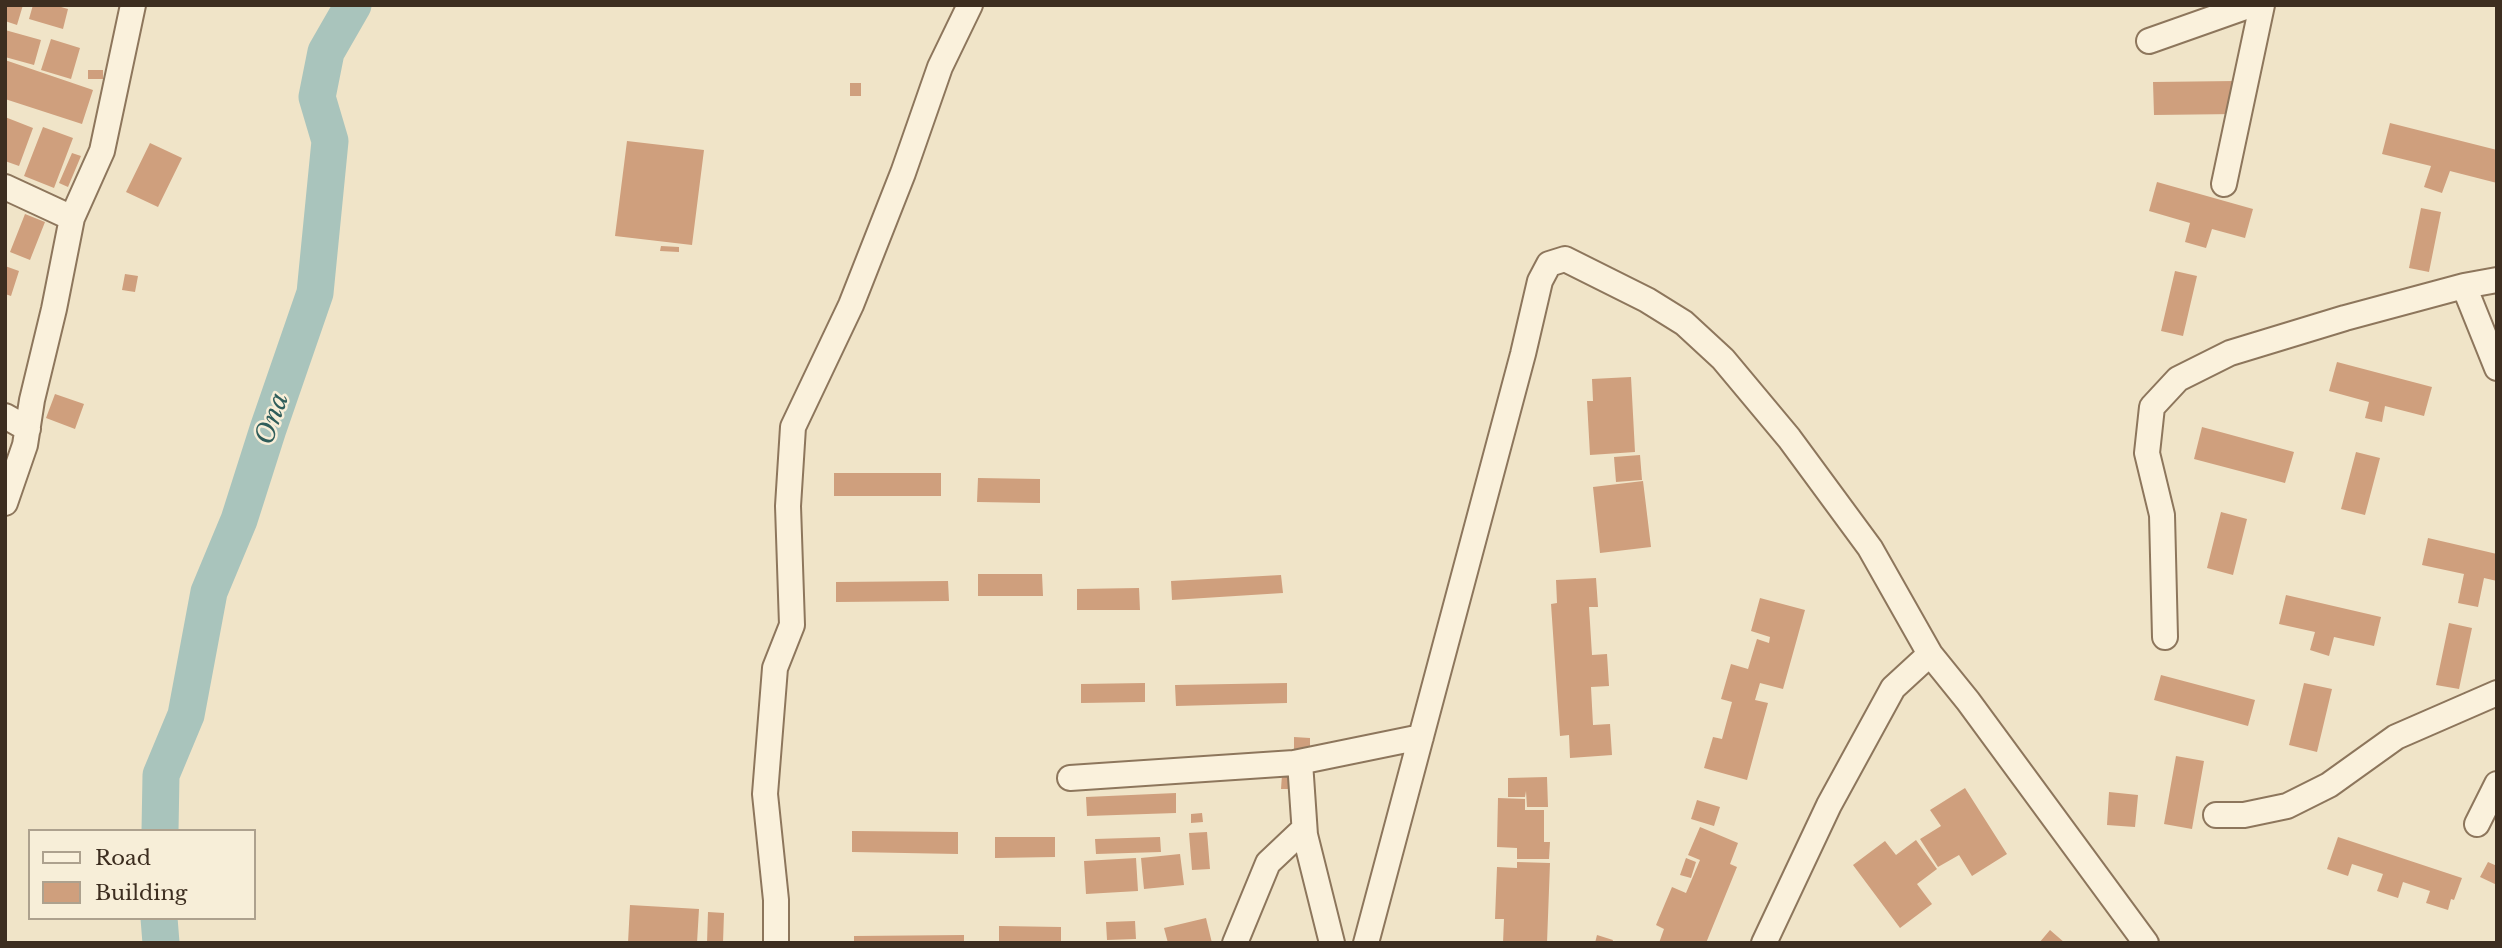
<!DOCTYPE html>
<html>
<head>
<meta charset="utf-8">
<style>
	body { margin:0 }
	#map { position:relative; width:2502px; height:948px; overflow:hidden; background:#f0e4c8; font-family:"Libre Baskerville",serif }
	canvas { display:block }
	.frame { position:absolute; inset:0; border:7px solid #3d2e20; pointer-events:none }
	.legend { position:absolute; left:28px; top:829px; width:228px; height:91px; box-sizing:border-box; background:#f7eed8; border:2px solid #ada18e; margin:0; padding:9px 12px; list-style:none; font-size:21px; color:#3d2e20 }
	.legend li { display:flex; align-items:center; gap:14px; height:35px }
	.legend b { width:35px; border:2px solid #ada18e }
</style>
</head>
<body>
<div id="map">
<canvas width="2502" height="948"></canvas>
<div class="frame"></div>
<ul class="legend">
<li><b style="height:9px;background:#faf1dc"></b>Road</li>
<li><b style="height:19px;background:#cf9f7d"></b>Building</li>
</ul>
</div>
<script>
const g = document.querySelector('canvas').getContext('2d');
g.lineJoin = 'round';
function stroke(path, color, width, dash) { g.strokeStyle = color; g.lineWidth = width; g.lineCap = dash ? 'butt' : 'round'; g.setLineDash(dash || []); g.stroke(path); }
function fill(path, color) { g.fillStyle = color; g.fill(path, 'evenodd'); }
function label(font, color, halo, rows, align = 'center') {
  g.font = font + ' "Libre Baskerville",serif'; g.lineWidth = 5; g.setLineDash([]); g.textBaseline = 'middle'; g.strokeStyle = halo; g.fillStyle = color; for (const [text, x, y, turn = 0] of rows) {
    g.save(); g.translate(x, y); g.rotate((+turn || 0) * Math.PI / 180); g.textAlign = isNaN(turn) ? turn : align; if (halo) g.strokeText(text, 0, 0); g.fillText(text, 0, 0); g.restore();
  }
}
stroke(new Path2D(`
	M160,831l1,-56 25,-60 23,-123 30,-72 29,-91 47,-136 15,-152 -13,-44 9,-45 27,-47
	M159,918l2,25`), '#a9c4bc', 37);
fill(new Path2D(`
	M5,5h18l-6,20 -12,-4z
	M33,5h21l14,4 -5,20 -34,-10z
	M5,30l36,10 -7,25 -29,-8z
	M51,39l29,9 -9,31 -30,-9z
	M5,60l88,30 -11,34 -77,-25z
	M88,70h15v9h-15z
	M2235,81l1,33 -82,1 -1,-33z
	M850,83h11v13h-11z
	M5,117l28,11 -14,38 -14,-5z
	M2390,123l107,27v33l-47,-12 -8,22 -18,-6 7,-21 -49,-12z
	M43,127l30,11 -19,50 -30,-12z
	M627,141l77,9 -12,95 -77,-9z
	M150,143l32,15 -24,49 -32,-15z
	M72,153l9,3 -13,31 -9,-4z
	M2157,182l96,27 -8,29 -33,-9 -6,19 -21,-6 5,-19 -41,-12z
	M2421,208l20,4 -12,60 -20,-4z
	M25,214l20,8 -15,38 -20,-8z
	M661,246l18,1v5l-19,-1z
	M5,266l14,5 -8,25 -6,-2z
	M2175,271l22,5 -14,60 -22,-5z
	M125,274l13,2 -3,16 -13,-2z
	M2337,362l95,25 -8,29 -39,-10 -3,16 -17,-4 4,-16 -40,-11z
	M1631,377l4,75 -45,3 -3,-54h6l-1,-22z
	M55,394l29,10 -9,25 -29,-11z
	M2202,427l92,25 -9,31 -91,-24z
	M2356,452l24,6 -15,57 -24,-6z
	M1640,455l2,25 -26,2 -2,-25z
	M834,473h107v23h-107z
	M978,478l62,1v24l-63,-1z
	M1643,481l8,66 -51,6 -7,-66z
	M2221,512l26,7 -14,56 -26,-7z
	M2428,538l69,16v27l-13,-3 -6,29 -20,-4 6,-29 -42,-9z
	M978,574h64l1,22h-65z
	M1281,575l2,18 -111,7 -1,-19z
	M1596,578l2,29h-9l3,48 15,-1 2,32 -18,1 2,38 17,-1 2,31 -42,3 -1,-23 -9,1 -9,-132 6,-1 -1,-23z
	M948,581l1,20 -113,1v-20z
	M1139,588l1,22h-63v-21z
	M2286,595l95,22 -7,29 -40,-9 -5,19 -19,-6 5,-18 -36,-8z
	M1760,598l45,12 -22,79 -23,-6 -5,17 13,3 -21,77 -43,-12 9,-31 9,2 10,-37 -11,-3 10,-35 17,5 9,-30 12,4 1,-6 -19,-6z
	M2449,623l23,5 -13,61 -23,-4z
	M2161,675l94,25 -7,26 -94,-26z
	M1145,683v19l-64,1v-19z
	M1287,683v20l-111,3 -1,-21z
	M2304,683l28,6 -15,63 -28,-7z
	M1294,737l16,1v14l-16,-1z
	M2176,756l28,5 -12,68 -28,-5z
	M1282,775l13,1 -1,13h-13z
	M1547,777l1,30h-21l-1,-16 -1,6h-17v-19z
	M1965,788l42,66 -35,22 -13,-21 -21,12 -18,-28 21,-13 -11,-16z
	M2109,792l29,3 -3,32 -28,-2z
	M1176,793v20l-89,3 -1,-19z
	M1498,798l27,1v11h19v32h6l-1,17h-32v-11l-20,-1z
	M1697,800l23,7 -6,19 -23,-7z
	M1202,813l1,9 -12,1v-9z
	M1700,827l38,16 -8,21 7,3 -31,76h-47l5,-14 -8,-4 16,-38 14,6 14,-33 -12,-5z
	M852,831l106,1v22l-106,-2z
	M1207,832l3,37 -18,1 -3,-37z
	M995,837h60v20l-60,1z
	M1160,837l1,15 -65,2 -1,-15z
	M2338,837l124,41 -8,22 -3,-1 -3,11 -22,-7 4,-12 -27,-9 -5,16 -21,-7 6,-17 -31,-10 -4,12 -21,-7z
	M1916,840l21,29 -20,15 15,20 -32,24 -47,-63 32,-24 11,14z
	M1180,854l4,31 -40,4 -3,-31z
	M1136,858l2,33 -52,3 -2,-33z
	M1686,858l10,4 -5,16 -11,-3z
	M1517,862l33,1 -3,80h-44l1,-24h-9l2,-52 20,1z
	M2488,862l9,4v19l-17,-8z
	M630,905l69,4 -2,34h-69z
	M708,912l16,1 -1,30h-16z
	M1206,918l6,25h-44l-4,-15z
	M1135,921l1,18 -29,1 -1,-18z
	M999,926l62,1v16h-62z
	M2050,930l15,13h-26z
	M964,935v8h-110v-7z
	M1597,935l16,5 -1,3h-17z`), '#cf9f7d');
const minor = new Path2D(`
	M2149,41l102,-36
	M2224,184l38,-179
	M5,187l67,31
	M2497,280l-33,6 33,82
	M5,416l23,13
	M5,503l20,-58 7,-45 22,-91 18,-91 30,-67 31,-146
	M2165,637l-3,-122 -15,-62 5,-46 26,-28 52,-26 115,-35 119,-32
	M1300,762l5,73 27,108
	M1070,778l224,-15 127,-26
	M2216,815h28l43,-9 42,-21 67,-48 101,-44
	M2477,824l20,-40
	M776,943v-43l-11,-106 10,-126 17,-43 -4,-119 5,-79 58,-122 52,-132 37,-106 30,-62
	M1235,943l33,-80 36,-34
	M1366,943l157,-589 17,-73 9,-17 16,-5 82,41 37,23 39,36 66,79 81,110 60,106
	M1764,943l65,-138 64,-117 37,-34 38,47 178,242`);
stroke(minor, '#8d765c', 28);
stroke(minor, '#faf1dc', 24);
label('italic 26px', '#2f5d5a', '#f7eed8', [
	["Ona",273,419,-71]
]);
</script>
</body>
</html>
